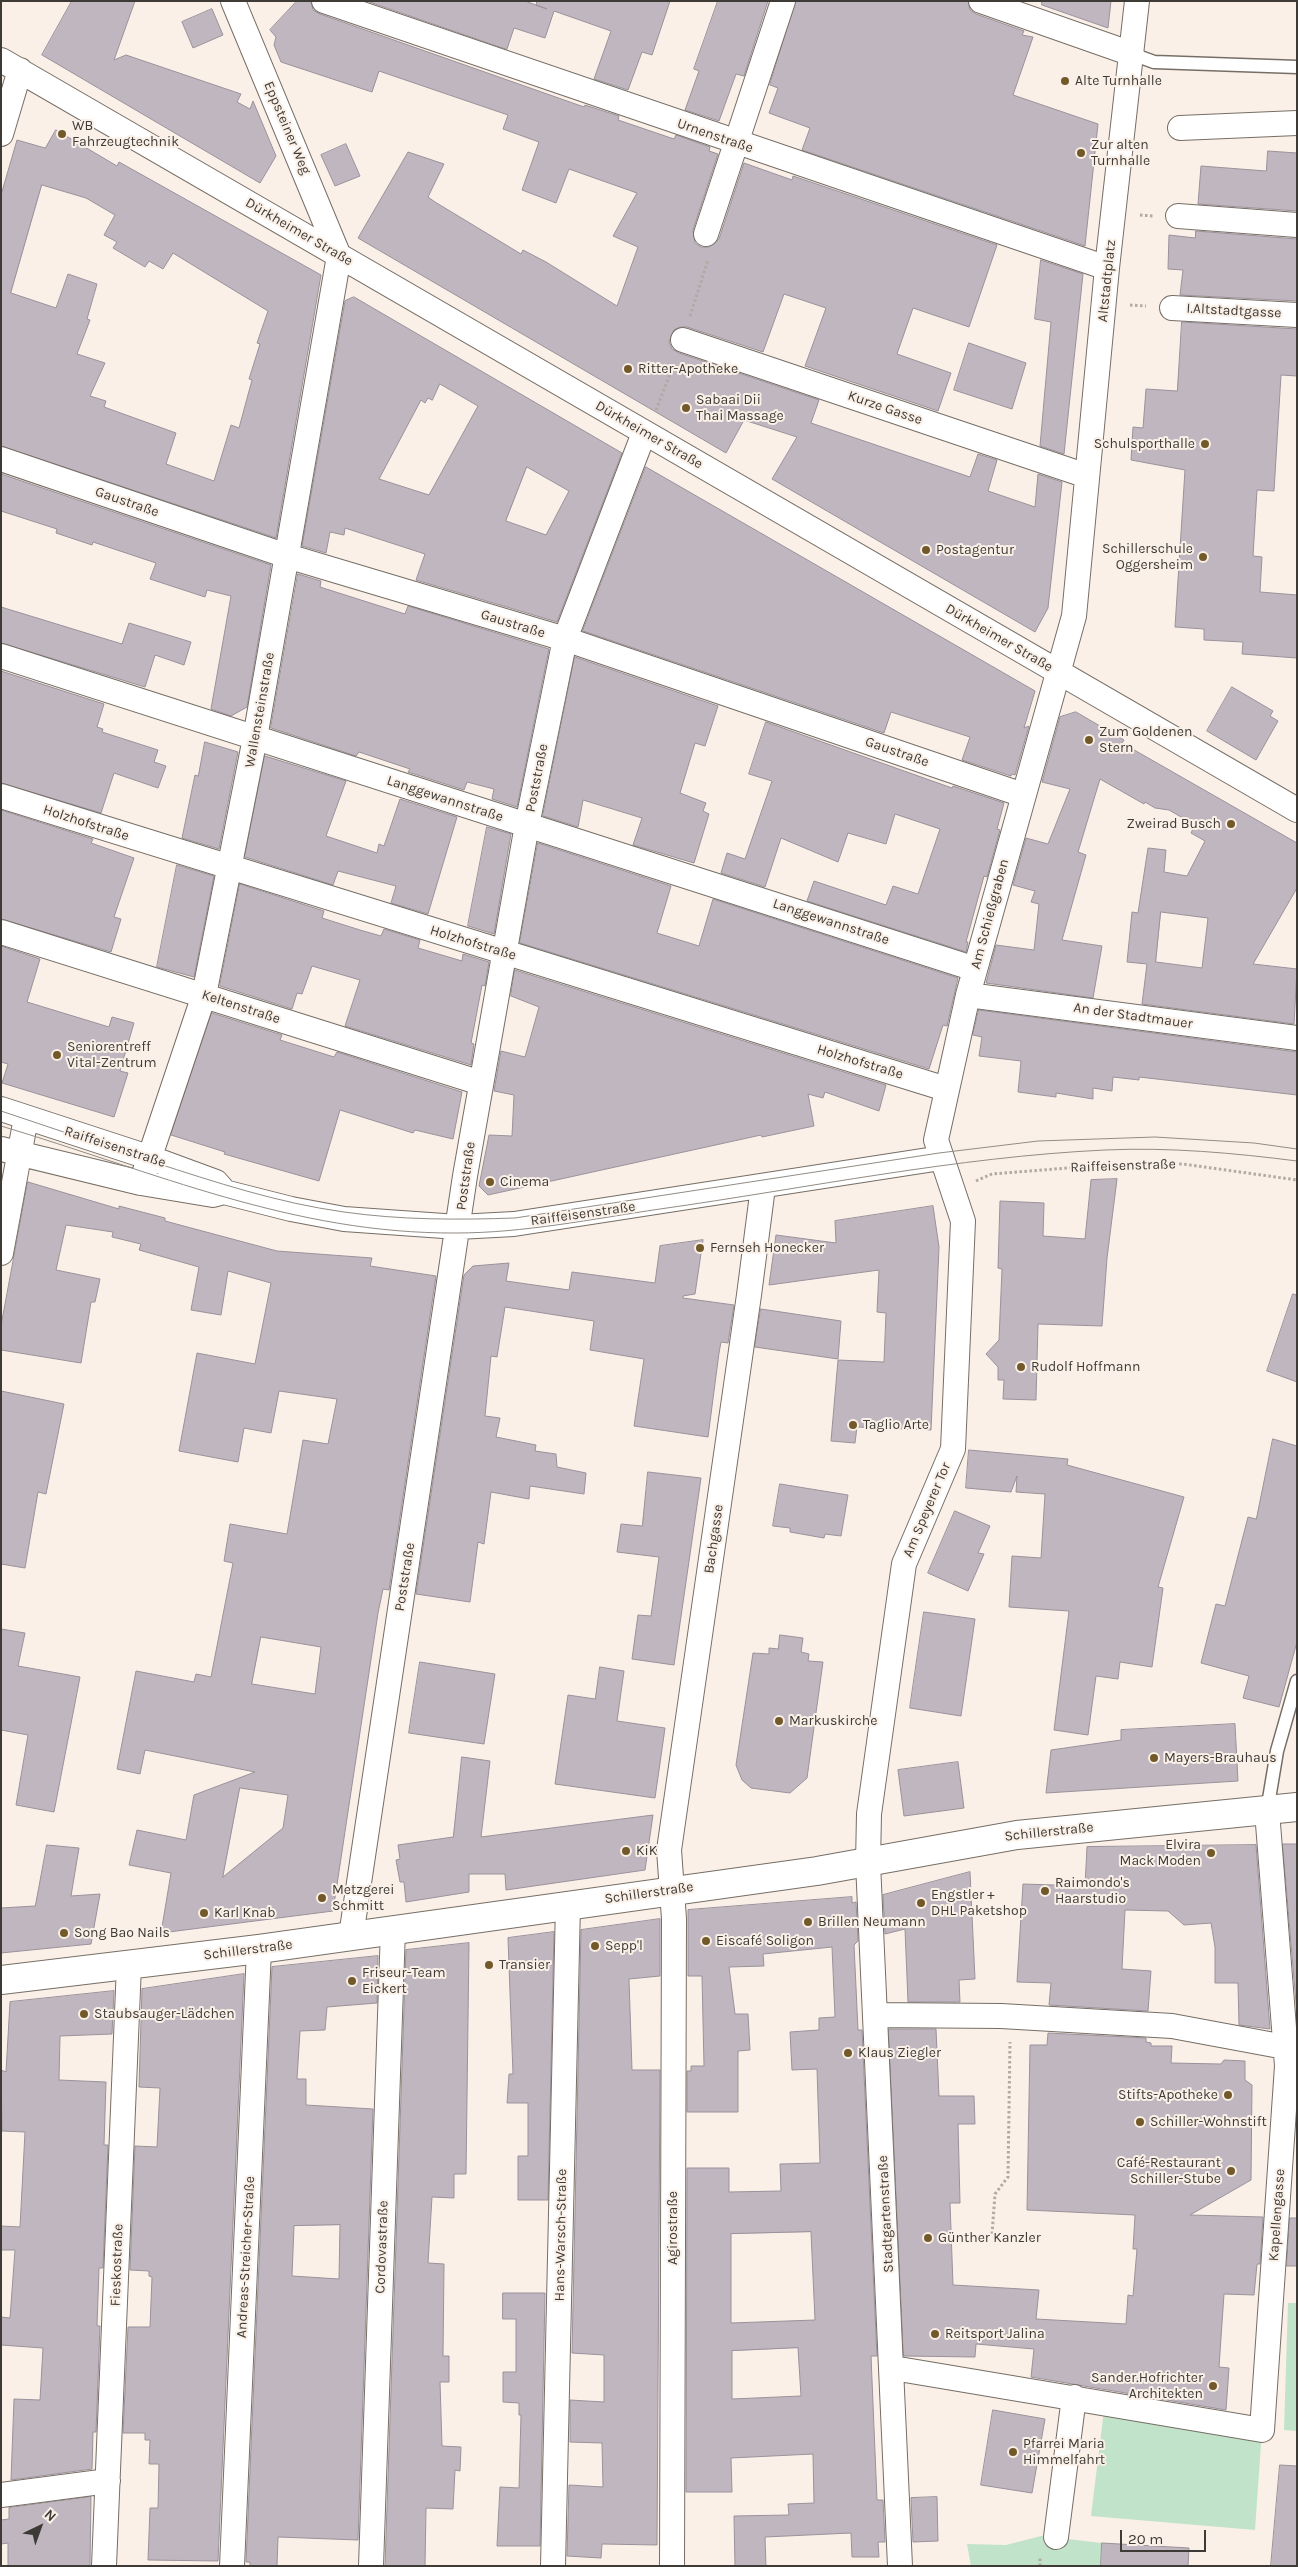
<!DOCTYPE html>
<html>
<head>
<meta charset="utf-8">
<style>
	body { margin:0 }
	#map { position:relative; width:1298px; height:2567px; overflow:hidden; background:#faf0e7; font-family:Karla,sans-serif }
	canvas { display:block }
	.frame { position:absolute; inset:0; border:2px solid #3e3b37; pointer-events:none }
	.north { position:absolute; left:15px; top:2502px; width:50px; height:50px; -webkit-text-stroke:4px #faf0e7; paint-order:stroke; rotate:42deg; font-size:14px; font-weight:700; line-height:20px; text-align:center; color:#3e3b37 }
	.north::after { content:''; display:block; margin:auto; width:18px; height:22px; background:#3e3b37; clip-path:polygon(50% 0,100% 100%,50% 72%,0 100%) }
	.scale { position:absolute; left:1120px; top:2530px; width:86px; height:22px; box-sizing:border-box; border:2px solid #3e3b37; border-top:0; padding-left:6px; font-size:15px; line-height:18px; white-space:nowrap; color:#3e3b37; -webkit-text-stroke:4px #faf0e7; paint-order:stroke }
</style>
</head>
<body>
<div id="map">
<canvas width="1298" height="2567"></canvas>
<div class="frame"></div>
<div class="north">N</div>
<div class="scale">20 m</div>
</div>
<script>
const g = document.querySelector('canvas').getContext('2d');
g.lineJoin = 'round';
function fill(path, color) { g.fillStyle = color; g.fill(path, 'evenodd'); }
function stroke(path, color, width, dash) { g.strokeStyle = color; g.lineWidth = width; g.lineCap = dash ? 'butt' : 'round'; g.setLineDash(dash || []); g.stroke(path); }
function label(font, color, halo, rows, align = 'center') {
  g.font = font + ' Karla,sans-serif'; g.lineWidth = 4; g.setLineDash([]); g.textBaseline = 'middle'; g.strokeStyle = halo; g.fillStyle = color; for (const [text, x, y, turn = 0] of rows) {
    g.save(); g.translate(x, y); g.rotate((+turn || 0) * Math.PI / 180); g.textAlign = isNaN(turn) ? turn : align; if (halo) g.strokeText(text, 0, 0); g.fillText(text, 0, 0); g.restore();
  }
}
fill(new Path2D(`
	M1288,2303h9v128l-13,-1z
	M1105,2402l157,28 -7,100 -164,-14z
	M1041,2536l61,7 -1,23h-130l-4,-22 39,1z`), '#c1e3c9');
const building = new Path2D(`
	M72,1h63l-21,59 12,-5 115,39 -4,8 13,7 3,-8 23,55 -16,27 -218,-128z
	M297,1h14l2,9 7,4 264,93 1,-2 34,11 -1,4 56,19 2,-4 34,12 -1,4 9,3 -25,76 2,13 6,4h8l10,-8 25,-76 48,17 1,-4 204,69 -28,82 -56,-19 -16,46 54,19 -13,38 -133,-45 21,-58 -42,-14 -21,58 -76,-25h-7l-6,3 -5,12 3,7 7,4 140,47 -8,23 159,54 8,-23 19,6 -9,31 47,16 3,-33 24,8 -14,126 -13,24 -263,-153 25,-42 -53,-17 -18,33 -368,-215 50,-86 36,12 -16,33 7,5 86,52 2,-4 23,12 71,44 21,-59 -25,-11 24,-43 -68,-24 -13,34 -34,-13 17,-48 -36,-13 5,-14 -129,-44 -7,21 -91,-30 -7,-17 2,-8 -6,-7z
	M367,1h158l22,8 -11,-4 1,-4h133l-18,54 -10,-3 -14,38 -34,-11 17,-48 -57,-20 -9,27 -31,-10 -7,21z
	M718,1h50l-24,75 -8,-2 -17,47 -34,-11 14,-39 -5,-2z
	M796,1h172l2,9 6,4 48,17 -2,4 11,2 -20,58 85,29 -13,122 -283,-96 8,-22 -41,-15 9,-25 -8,-3z
	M1042,1h69l-3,27 -66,-23z
	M212,9l11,26 -30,13 -11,-26z
	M56,130l61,36 2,-4 202,113 -45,263 -275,-92v-251l16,-55 28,8zM42,185l44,13 29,17 -11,20 13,7 -4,6 32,19 4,-6 14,8 10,-16 95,58 -11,32 3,1 -11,35 3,1 -13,48 -8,-3 -17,56 -48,-17 10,-31 -72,-26 2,-6 -16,-5 15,-33 -28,-9 13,-34 -3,-1 10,-35 -29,-10 -12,34 -45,-15z
	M346,144l14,32 -25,10 -14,-31z
	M1268,151l29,2v58l-99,-7 3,-38 65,5z
	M1196,231l101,8v62l-117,-6 3,-25 -15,-1 1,-34 26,3z
	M1041,260l42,14 -19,180 -24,-8 11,-124 -16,-3z
	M354,297l268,156 -65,169 -141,-42 9,-26 -80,-26 -1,7 -14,-3 -4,21 -24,-7 43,-245zM440,384l38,22 -49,89 -50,-16 42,-79 4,3 3,-5 4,2zM527,467l42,24 -23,44 -40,-14z
	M1182,322l115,7v47l-16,-1 -7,116 -17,-1 -4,66 9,1 -2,35 37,3v63l-55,-4 1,-12 -39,-2v-11l-29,-2 10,-157 -54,-10 2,-33 10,1 3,-39 31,2z
	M969,343l57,20 -14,46 -58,-19z
	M646,467l389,224 -11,37 5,-2 -14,49 -3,-1 -1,2 -49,-16 8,-23 -79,-25 -7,21 -301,-102z
	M1,474l270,91 -24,142 -16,9 -20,-7 20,-113 -24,-6 -2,7 -55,-18 6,-16 -63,-21 -1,3 -36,-12 1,-4 -56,-18z
	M298,574l23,7 -1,6 85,27 3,-8 141,43 -32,158 -25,-8 2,-10 -27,-7 -3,8 -56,-18 2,-3 -51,-17 -3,4 -85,-28z
	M1,607l121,37 7,-21 62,19 -7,23 -29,-10 -10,32 -144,-44z
	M575,657l143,49 -13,40 -10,-3 -15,50 26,10 -3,8 6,3 -15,49 -61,-18 9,-27 -59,-18 -5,27 -35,-11z
	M1,671l103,33 -7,23 6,2 -1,3 56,18 -4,12 12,4 -8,22 -44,-15 -13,40 -100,-30z
	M1232,687l41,24 -3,5 8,5 -22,39 -49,-29z
	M1076,712l48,28 -2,3 175,100v45l-44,76 44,5 -3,55 -152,-20 5,-40 -20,-2 5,-50 6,1 10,-65 18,2 -2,22 23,4 18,-35 -14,-8 4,-8 -26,-15 -14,-2 -10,-6 -1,2 -44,-25 -22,73 8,3 -24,85 40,6 -9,52 -107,-15 10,-38 38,5 5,-46 -8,-2 4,-11 -22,-6 13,-47 22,6 22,-55 -28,-7 18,-65zM1161,912l47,6 -6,50 -46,-6z
	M766,722l186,66 1,-2 51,17 -7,26 3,1 -13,47 -3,-1 -18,66h2l-2,10 -159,-51 7,-20 72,24 7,-19 25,8 22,-65 -45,-15 -9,30 -38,-11 -10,29 -57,-24 -16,49 -44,-14 6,-20 18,6 27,-78 -23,-7z
	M205,742l33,10 -19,97 -37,-11 13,-63 3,1z
	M265,756l81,25 -20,55 51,17 2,-9 5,2 16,-47 57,18 -29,97 -37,-11 5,-17 -58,-15 -5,14 -88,-28z
	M1,810l92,29 -2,4 43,15 -20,59 7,2 -10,33 -110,-33z
	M487,827l24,7 -17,100 -26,-8z
	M538,843l133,43 -14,47 42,13 14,-47 245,79 -11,48 -4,-1 -14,44 -409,-126z
	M177,865l37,11 -20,101 -37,-10z
	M240,884l84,27 -2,7 38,12 21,6 3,-7 36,11 -2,8 44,13 1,-7 26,8 -4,24 -3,-1 -11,58 3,1 -3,21 -126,-39 15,-46 -48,-14 -10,28 -5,-1 -5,16 -72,-23z
	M1,946l39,13 -13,43 82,25 3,-10 22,6 -14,48 8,2 -14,44 -112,-34 6,-19 -7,-2z
	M515,970l371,115 -7,26 -54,-19 -2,6 -15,-4 6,32 -52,11 -1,-2 -273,60 -9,-9 10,-51 23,1 2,-41 -20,-4 7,-40 24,6 14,-50 -28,-11z
	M979,1010l318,42v43l-158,-18v3l-26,-3 -1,14 -19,-3v11l-37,-6v4l-38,-5 3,-31 -42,-5 3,-19 -9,-2z
	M212,1013l70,22 -2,5 54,17 3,-5 125,40 -9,47 -38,-9 -2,3 -73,-23 -21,71 -95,-27 1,-2 -54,-17z
	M1117,1179l-10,79 -5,68 -64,-2 -2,76 -33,-1 1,-19h-6v-13l-12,-13 13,-14 3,-71 -4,-1 2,-67 44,2 -1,33 42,3 6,-59z
	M28,1182l91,27v-3l46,12v3l112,30 95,7 -2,8 66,10 -47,314 -6,-1 -5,24 -45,298 -172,22 10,-60 -42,-8 8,-35 49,10 8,-45 61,-23 -110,-22 -5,24 -23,-5 19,-98 58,11 2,-8 15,3 22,-114 -9,-2 6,-37 57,10 16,-94 25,4 9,-45 -58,-8 -8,42 -27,-5 -6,34 -59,-11 18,-98 58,11 16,-81 -43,-12 -7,44 -30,-5 8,-43 -60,-17 2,-6 -29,-7 1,-5 -47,-7 -10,45 44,9 -5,23h-4l-10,61 -80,-13v-24zM261,1637l60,10 -6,47 -63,-10zM240,1788l48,7 -5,33 -60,49z
	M933,1206l6,41 -8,183 -74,-3 -2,16 -24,-2 7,-81 46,2 2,-49 -9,-1 2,-42 -110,15 7,-50 60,8 -1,-22z
	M703,1240l-8,54 -12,2v2l51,7 -6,38 -7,-1 -2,11 -11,84 -74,-11 10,-67 -54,-9 4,-29 -89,-14 -8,50 -6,-1 -6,60 15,2 -4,19 40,8 -1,6 21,3 1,13 29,6 -2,21 -54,-8 -1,13 -38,-7 -7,52 -6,-2 -8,60 -54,-8 48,-319 9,-9 36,-3 -3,18 63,9 3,-18 83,11 5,-37z
	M1293,1294l4,1v87l-30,-11z
	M761,1309l80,12 -3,38 -83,-12z
	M1,1391l63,13 -18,90 -8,-2 -13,76 -24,-4z
	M1273,1439l24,7v196l-18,65 -36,-9 6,-22 -48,-13 15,-59 9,2 23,-89 8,2z
	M969,1450l99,9 -1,6 117,32 -26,90 5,1 -11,79 -32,-5 -2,17 -22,-3 -8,59 -34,-5 15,-119 -60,-4 3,-51 29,2 4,-64 -29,-2 1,-16 -6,16 -45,-4z
	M648,1472l53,6 -27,187 -42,-6 6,-44 13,1 8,-59 -42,-5 4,-28 21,2z
	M780,1484l68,11 -7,41 -16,-2 -1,4 -34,-6v-4l-17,-2z
	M955,1511l35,15 -12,27 6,1 -16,37 -40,-18z
	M924,1612l51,7 -14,97 -51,-8z
	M1,1629l24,4 -7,33 62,11 -26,135 -38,-7 12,-70 -27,-5z
	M780,1635l23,3 -2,14 8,2 -1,7 15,1 -16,116 -17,15 -39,-5 -9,-8 -6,-15 17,-112 16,1v-6l9,1z
	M420,1662l75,12 -11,70 -75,-11z
	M600,1667l24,4 -7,50 48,7 -10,70 -100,-14 13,-89 27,4z
	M1235,1724l3,57 -192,12 5,-43 70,-10v-10z
	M462,1757l28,4 -9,76 172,-22 -8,55 -139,20 -1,-16h-36v18l-63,10 -2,-20h-4l-4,-22 4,-1 -2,-14 55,-8z
	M958,1762l6,46 -60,8 -6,-46z
	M1283,1844h14v170z
	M47,1845l32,3 -8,48 29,-2 -9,50 -90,9v-45l34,-2z
	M1256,1845l14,184 -31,-4 -1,-42h-23v-36l-4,-24 -27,2 -16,-14 -43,-1 -3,59 29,2 -3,40 -99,-6 2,-22 -34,-1 6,-98 62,2 2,-39z
	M970,1872l5,107 -16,1 1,22h-52l-3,-73 -20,5 -2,-39z
	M852,1897v6l4,-1 2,39 -4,4 4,85h4l15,326h-6l6,144h6l2,42h-7l1,15h-27l-1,-24 -86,4 1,29h-31l-1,-50 55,-1 -1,-11 26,-1 -1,-49 -82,4 1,34h-46l1,-324h42v24l52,-1 -1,-27 40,-1 -3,-94 -25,1 -2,-38 29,-2v-12l16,-1 -3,-70 -69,7 1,12 -35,1 6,47h13l2,36 -12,1v61h-51v-41h4v-5h13l-2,-90h-14v-66zM811,2232l4,88 -84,3v-89zM798,2348l3,48 -69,3v-48z
	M660,1919v57l-31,3 3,91h28l-3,475 -55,-1 -1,14 -34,-2 2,-71 34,2 -1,-44 -32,-1v-42l34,2v-47l-32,-2 9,-423z
	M554,1932l-6,268h-30v-44h10v-53h-21l2,-29h4l-5,-136z
	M469,1943l-3,231h-12v24l-22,-1 -4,66 16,1 -1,92h6v26h-9l2,64 19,1 -1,24 -5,-1 -2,39 -27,-1 -1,58h-40l21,-616z
	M378,1956l-1,47 -50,4 -2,23 -25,1 -3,48h9v26l67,4 -15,431 -80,-3 -1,29h-27v-4h-4l26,-595zM340,2225l-1,54 -47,-3 2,-50z
	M244,1974l-26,587 -70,-1 2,-52h8l1,-44h-10l1,-24h-5v-7h-22l5,-106h22l2,-50 -3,-1v-5l-19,-1 5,-124 22,1 3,-59 -21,-1 3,-98z
	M114,1991l-2,43 -52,2 -1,44 47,2 -2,63h4l-5,123h-4l-2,58h3l-4,106h-3l-1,37 -81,11 3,-81 26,1 3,-52 -42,-3v-28l9,1 5,-68h-14v-24l19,1 5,-95 -23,-1 -1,-61 5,2 4,-70z
	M889,2029h47l3,67h35l1,28h-17l2,79h-10l3,82 86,5 -3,29 90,5 2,-29 5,1 4,-47h-4l2,-34 -108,-5 3,-165h17l1,-12 98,5v4l5,1v3h21l-1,17 50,1 3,-4 21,1v19l7,5 -1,95 -61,35 73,2 -3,47h-3l-3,31 -30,-1 -5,73 10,1 -3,42 -195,-33 3,-28 -58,-5 -1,13 -71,-1z
	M1290,2218h7v48h-10z
	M503,2293h42l-5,253h-43l3,-59 19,1 2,-73h-2v-12l-16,-1v-30h13v-53h-13z
	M993,2410l52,9 -13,74 -51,-8z
	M1280,2465l17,1v100h-26z
	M91,2497l-1,69h-82v-23l-7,1v-24l8,-1v-11z
	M937,2497l1,44 -25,1 -2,-44z
	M1102,2543l87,5 -1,18h-87z`);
fill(building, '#bfb6c0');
stroke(building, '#9a929b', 1);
const service = new Path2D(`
	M1132,54l22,8 143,5
	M1267,1811l10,-60 20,-70`);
const minor = new Path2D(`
	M324,1l783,267
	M981,1l151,53
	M1,60l1296,750
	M1180,128l117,-5
	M1,134l19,-64
	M1178,216l119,9
	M706,234l77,-233
	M1172,308l125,7
	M683,340l404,136
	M1,459l286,97 278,83 458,156
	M1,656l974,313
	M1,796l945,293
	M1,932l480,151
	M968,995l329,43
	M1,1109l147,48 68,25 7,8
	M1,1149l140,34 72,12 11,-3 67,17 53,10 114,8 56,-3 427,-66
	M141,1183l63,-188 51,-257 84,-482 -106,-255
	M1,1253l25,-135
	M351,1936l114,-760 62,-351 38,-186 79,-206
	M876,2015l125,1 171,10 113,21
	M893,2368l369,62 25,-364 -20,-255
	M1,2495l107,-14
	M1056,2537l18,-140
	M104,2566l25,-601
	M232,2566l27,-617
	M371,2566l22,-637
	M553,2566l15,-662
	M672,2566l2,-647 -5,-69 80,-555 14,-108
	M900,2566l-32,-703 1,-49 35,-250 49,-115 10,-228 -27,-81 32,-145 106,-379 33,-348 30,-267`);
const tertiary = new Path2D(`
	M1,1980l258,-31 558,-78 200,-36 280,-28`);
stroke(service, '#766e66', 15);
stroke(minor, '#766e66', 26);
stroke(tertiary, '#766e66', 30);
stroke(new Path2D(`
	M1140,215l13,1
	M1130,305l16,1
	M690,316l18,-56
	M656,410l18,-46
	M976,1181l16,-7 101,-8 90,-2 114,16
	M992,2234l3,-40 13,-17 2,-135
	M1040,2566v-9`), '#b1aaa3', 3, [2.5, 2.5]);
stroke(service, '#fff', 12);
stroke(minor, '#fff', 24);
stroke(tertiary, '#fff', 28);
stroke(new Path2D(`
	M1,1111c51,17 101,34 152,51 62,20 125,41 191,50 56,8 114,8 171,6l424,-65 99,-12 117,-4 99,6 43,6
	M1,1126c154,46 292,108 455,107 68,0 136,-14 204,-24 148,-21 296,-52 445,-59 64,-3 129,3 192,11`), '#928c86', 1);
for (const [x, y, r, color] of [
	[1065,81,5,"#72592a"],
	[62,134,5,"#72592a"],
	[1081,153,5,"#72592a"],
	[628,369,5,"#72592a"],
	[686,408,5,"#72592a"],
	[1205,444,5,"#72592a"],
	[926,550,5,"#72592a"],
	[1203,557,5,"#72592a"],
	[1089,740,5,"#72592a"],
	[1231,824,5,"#72592a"],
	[57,1055,5,"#72592a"],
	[490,1182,5,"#72592a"],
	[700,1248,5,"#72592a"],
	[1021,1367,5,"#72592a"],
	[853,1425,5,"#72592a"],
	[779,1721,5,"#72592a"],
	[1154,1758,5,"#72592a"],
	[626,1851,5,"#72592a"],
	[1211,1853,5,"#72592a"],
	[1045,1891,5,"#72592a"],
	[322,1898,5,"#72592a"],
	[921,1903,5,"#72592a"],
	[204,1913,5,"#72592a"],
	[808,1922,5,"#72592a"],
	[64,1933,5,"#72592a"],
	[706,1941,5,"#72592a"],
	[595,1946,5,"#72592a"],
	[489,1965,5,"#72592a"],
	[352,1981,5,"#72592a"],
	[84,2014,5,"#72592a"],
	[848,2053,5,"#72592a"],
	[1228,2095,5,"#72592a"],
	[1140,2122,5,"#72592a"],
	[1231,2171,5,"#72592a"],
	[928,2238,5,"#72592a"],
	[935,2334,5,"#72592a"],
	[1213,2386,5,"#72592a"],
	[1013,2452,5,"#72592a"]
]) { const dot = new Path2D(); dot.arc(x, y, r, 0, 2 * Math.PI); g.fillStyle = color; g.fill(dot); stroke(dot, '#faf0e7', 2); }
label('14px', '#3e3b37', '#faf0e7', [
	["Alte Turnhalle",1075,81],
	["WB",72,126],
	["Fahrzeugtechnik",72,142],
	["Zur alten",1091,145],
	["Turnhalle",1091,161],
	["Ritter-Apotheke",638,369],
	["Sabaai Dii",696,400],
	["Thai Massage",696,416],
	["Schulsporthalle",1195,444,"right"],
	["Schillerschule",1193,549,"right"],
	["Oggersheim",1193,565,"right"],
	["Postagentur",936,550],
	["Zum Goldenen",1099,732],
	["Stern",1099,748],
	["Zweirad Busch",1221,824,"right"],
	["Seniorentreff",67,1047],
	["Vital-Zentrum",67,1063],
	["Cinema",500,1182],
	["Fernseh Honecker",710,1248],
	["Rudolf Hoffmann",1031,1367],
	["Taglio Arte",863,1425],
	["Markuskirche",789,1721],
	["Mayers-Brauhaus",1164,1758],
	["Elvira",1201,1845,"right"],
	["Mack Moden",1201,1861,"right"],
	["KiK",636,1851],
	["Raimondo's",1055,1883],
	["Haarstudio",1055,1899],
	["Metzgerei",332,1890],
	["Schmitt",332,1906],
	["Engstler +",931,1895],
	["DHL Paketshop",931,1911],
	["Karl Knab",214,1913],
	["Brillen Neumann",818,1922],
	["Song Bao Nails",74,1933],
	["Eiscafé Soligon",716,1941],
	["Sepp'l",605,1946],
	["Transier",499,1965],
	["Friseur-Team",362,1973],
	["Eickert",362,1989],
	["Staubsauger-Lädchen",94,2014],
	["Klaus Ziegler",858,2053],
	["Stifts-Apotheke",1218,2095,"right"],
	["Schiller-Wohnstift",1150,2122],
	["Café-Restaurant",1221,2163,"right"],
	["Schiller-Stube",1221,2179,"right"],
	["Günther Kanzler",938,2238],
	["Reitsport Jalina",945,2334],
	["Sander.Hofrichter",1203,2378,"right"],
	["Architekten",1203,2394,"right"],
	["Pfarrei Maria",1023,2444],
	["Himmelfahrt",1023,2460]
], 'left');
label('14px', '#3e3b37', '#faf0e7', [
	["Eppsteiner Weg",287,128,67],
	["Urnenstraße",715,136,19],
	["Dürkheimer Straße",299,232,30],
	["Altstadtplatz",1107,281,-84],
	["I.Altstadtgasse",1234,311,3],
	["Kurze Gasse",885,408,19],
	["Dürkheimer Straße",649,435,30],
	["Gaustraße",127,502,19],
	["Gaustraße",513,624,17],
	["Dürkheimer Straße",999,638,30],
	["Wallensteinstraße",260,710,-80],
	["Gaustraße",897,752,19],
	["Poststraße",537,778,-79],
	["Langgewannstraße",445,799,18],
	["Holzhofstraße",86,823,18],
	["Am Schießgraben",990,914,-75],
	["Langgewannstraße",831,922,18],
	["Holzhofstraße",473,943,17],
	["Keltenstraße",241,1007,18],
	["An der Stadtmauer",1133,1016,8],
	["Holzhofstraße",860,1062,17],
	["Raiffeisenstraße",115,1147,18],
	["Raiffeisenstraße",1123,1166,-2],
	["Poststraße",466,1176,-82],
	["Raiffeisenstraße",583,1214,-8],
	["Am Speyerer Tor",927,1510,-67],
	["Bachgasse",714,1539,-82],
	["Poststraße",405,1577,-81],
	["Schillerstraße",1049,1832,-6],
	["Schillerstraße",649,1893,-8],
	["Schillerstraße",248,1950,-7],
	["Stadtgartenstraße",886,2214,-93],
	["Kapellengasse",1277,2215,-86],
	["Agirostraße",673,2228,-90],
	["Hans-Warsch-Straße",561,2235,-89],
	["Cordovastraße",382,2247,-88],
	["Andreas-Streicher-Straße",246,2257,-87],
	["Fieskostraße",117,2265,-88]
]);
</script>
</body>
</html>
